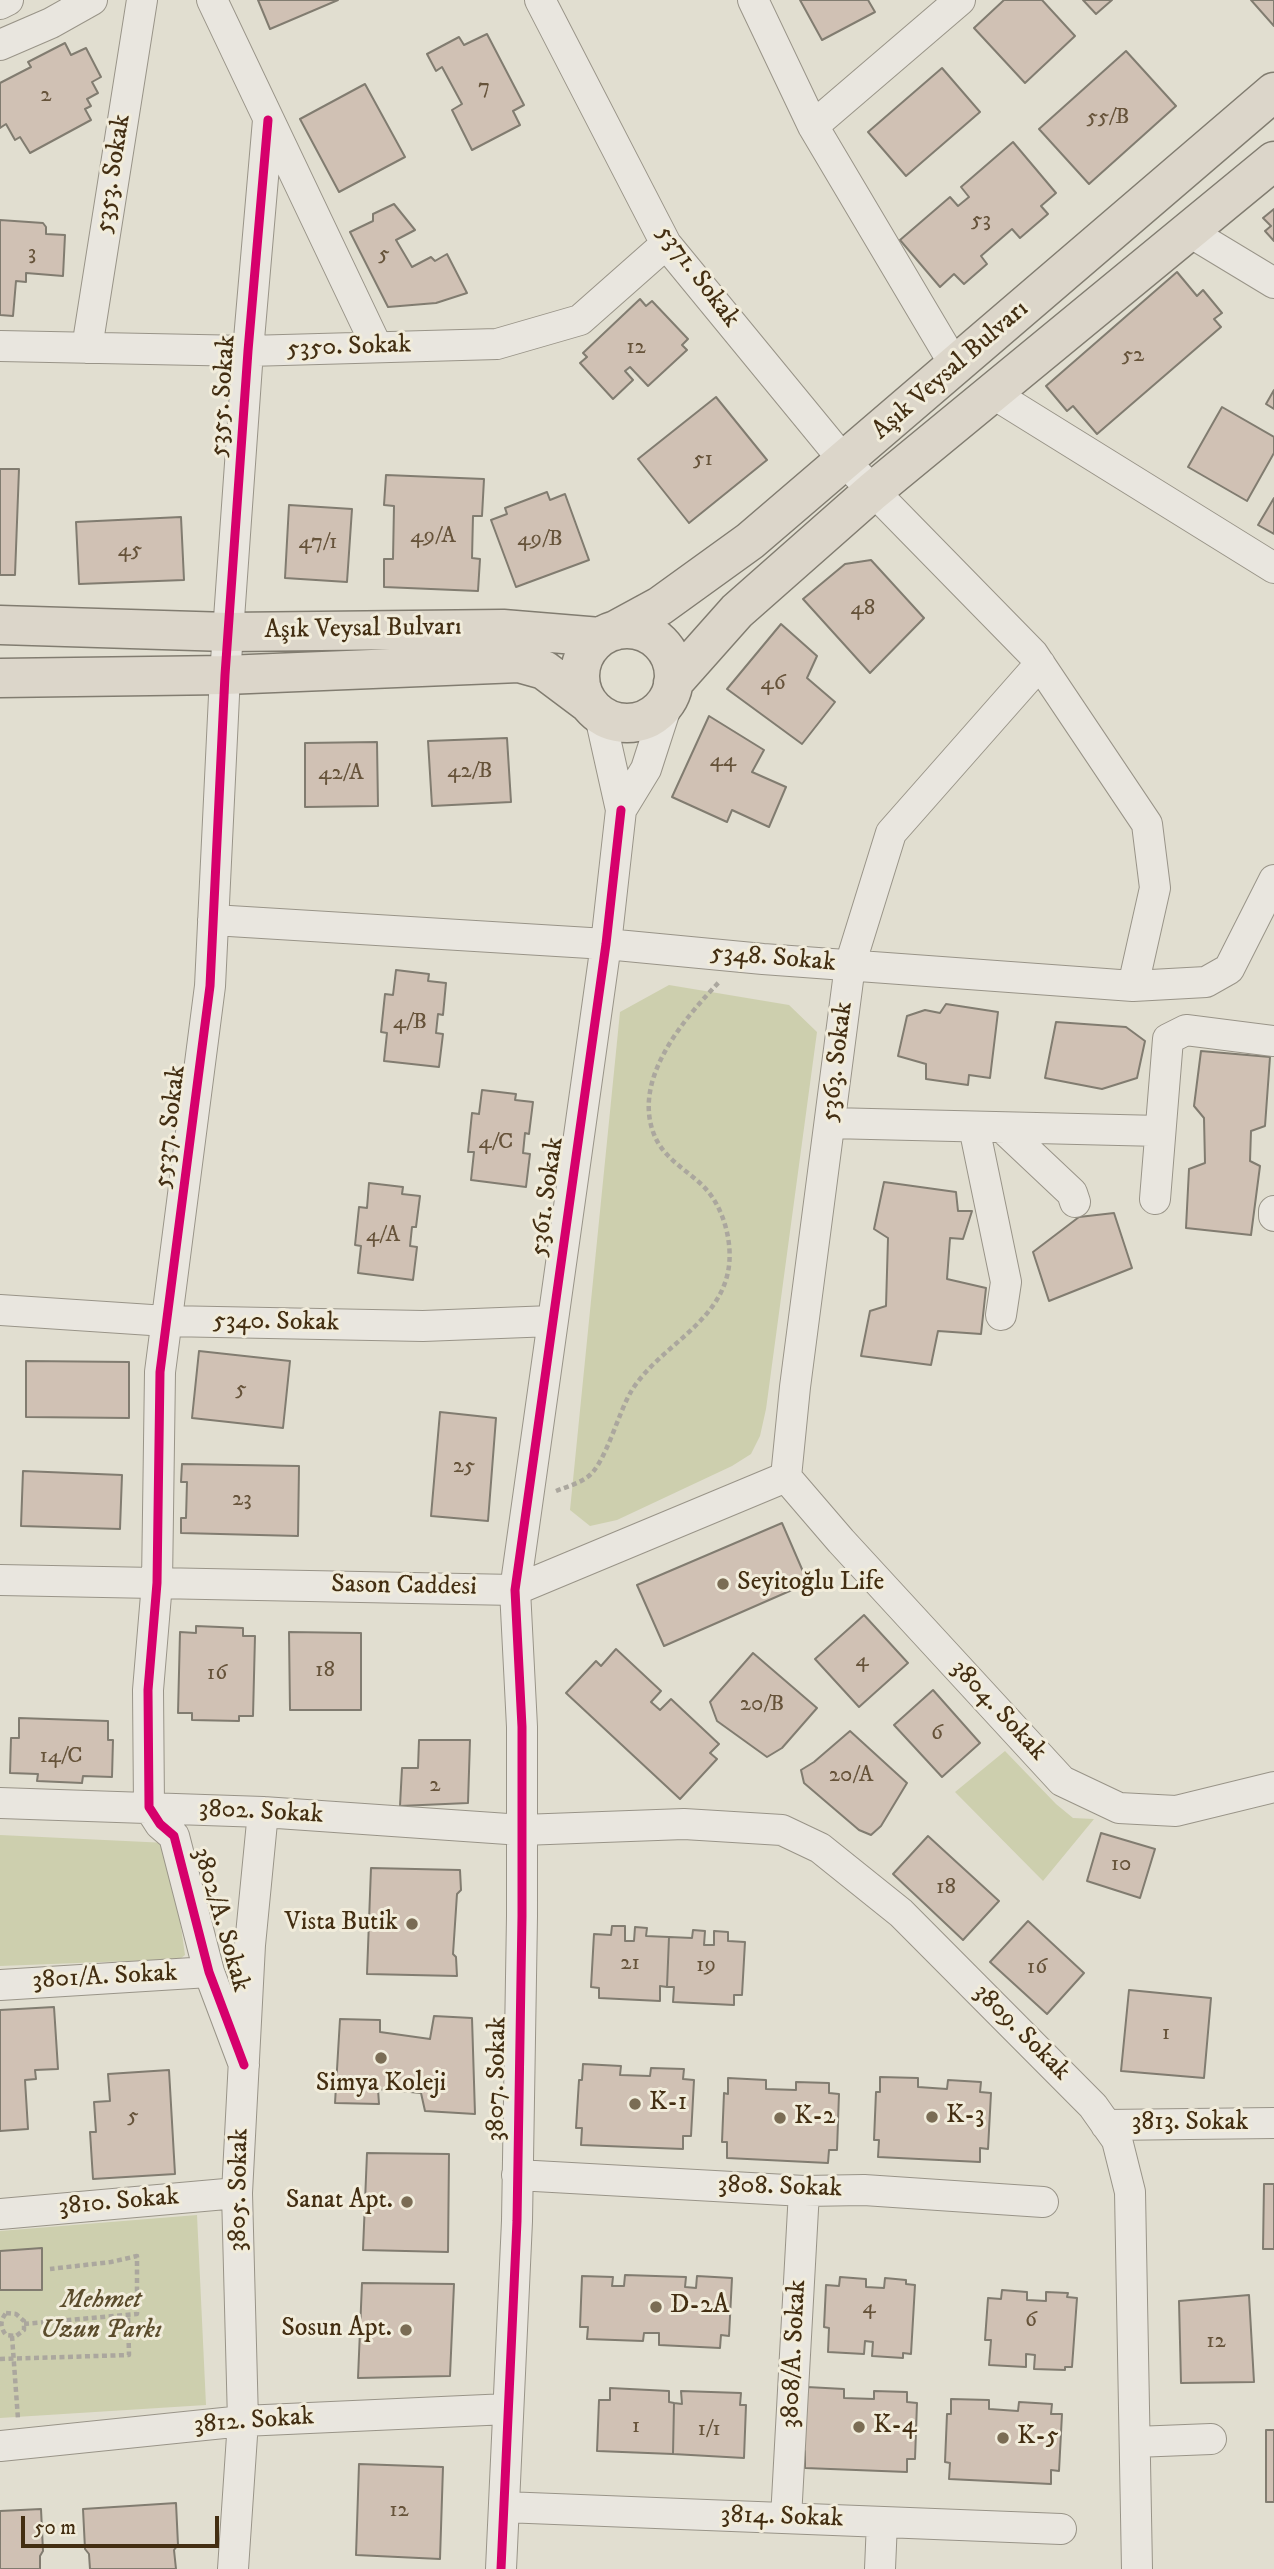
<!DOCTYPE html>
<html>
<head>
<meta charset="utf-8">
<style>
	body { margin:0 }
	#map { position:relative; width:1274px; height:2569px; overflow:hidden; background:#e1ded0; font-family:"IM FELL DW Pica",serif }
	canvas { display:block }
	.scale { position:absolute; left:21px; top:2516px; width:198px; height:32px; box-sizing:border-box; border:4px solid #432e12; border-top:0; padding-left:9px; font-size:21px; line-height:24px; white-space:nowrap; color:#432e12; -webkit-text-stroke:5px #f1ecdb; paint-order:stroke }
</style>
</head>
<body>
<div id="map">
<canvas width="1274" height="2569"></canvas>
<div class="scale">50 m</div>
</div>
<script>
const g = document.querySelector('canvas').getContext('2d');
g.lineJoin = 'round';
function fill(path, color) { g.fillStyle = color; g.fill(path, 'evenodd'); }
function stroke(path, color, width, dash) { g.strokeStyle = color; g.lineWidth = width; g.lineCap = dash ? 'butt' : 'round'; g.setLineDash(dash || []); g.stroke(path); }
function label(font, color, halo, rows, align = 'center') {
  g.font = font + ' "IM FELL DW Pica",serif'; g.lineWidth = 6; g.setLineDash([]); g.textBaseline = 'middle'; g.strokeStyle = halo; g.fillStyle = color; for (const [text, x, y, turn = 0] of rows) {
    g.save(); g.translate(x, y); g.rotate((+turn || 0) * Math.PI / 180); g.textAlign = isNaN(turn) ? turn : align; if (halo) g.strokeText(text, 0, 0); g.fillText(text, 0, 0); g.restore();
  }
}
fill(new Path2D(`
	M669,985l120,20 28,27 -51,377 -6,27 -9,18 -19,12 -115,54 -27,6 -20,-16 50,-498z
	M1005,1751l51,53 17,14 21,1 -51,62 -88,-89z
	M0,1835l167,8 3,6 15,106 -5,4 -180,7z
	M197,2215l9,190 -206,13v-187z`), '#cdcfae');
const building = new Path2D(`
	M258,0h80l-68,29z
	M800,0h68l7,12 -53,28z
	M1004,0h38l33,36 -50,47 -51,-55z
	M1083,0h29l-16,14z
	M1251,0h23v26z
	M487,34l37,71 -11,6 7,14 -48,25 -20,-40 10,-6 -20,-37 -6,4 -9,-17 32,-17 5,8z
	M65,43l6,12 15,-7 15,29 -9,5 6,11 -11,6 4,7 -6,3 6,11 -61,33 -10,-16 -5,3 -9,-16 -6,4v-45l31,-16 -3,-5z
	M1126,51l50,55 -87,78 -50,-55z
	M942,68l38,44 -74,64 -38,-44z
	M365,84l40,73 -66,35 -39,-73z
	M1013,142l43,51 -15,13 7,8 -28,24 -8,-9 -31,27 6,8 -23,20 -10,-10 -14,13 -40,-47 50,-43 8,9 11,-9 -8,-10z
	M394,204l21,26 -19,10 16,27 19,-10 4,4 12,-7 20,39 -31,10 -48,4 -38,-75 23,-11v-7z
	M1274,209v32l-9,-10 6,-5 -8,-8z
	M0,220l43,3 3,4v7l19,1 -2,41 -37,-3v9l-10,-1 -3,35 -13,-1z
	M1177,272l20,24 6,-6 19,23 -8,6 7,8 -124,107 -24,-28 -6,5 -21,-25z
	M640,299l6,7 6,-5 36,38 -6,6 5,5 -39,36 -18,-19 -5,4 8,9 -20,19 -33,-36 7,-6 -4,-4z
	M1274,390v19l-8,-5z
	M716,397l51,63 -78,63 -51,-64z
	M1222,407l52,30v16l-27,48 -59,-34z
	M0,469h19l-4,106h-15z
	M386,475l98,4 -2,37h-9l-1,42 8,1 -2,32 -94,-4v-28h9l1,-53 -10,-1z
	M547,492l3,8 15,-6 24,66 -73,27 -25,-67 16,-6 -2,-6z
	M1274,498v36l-16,-9z
	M289,505l63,4 -5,73 -62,-4z
	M181,517l3,63 -105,4 -3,-62z
	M871,560l53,58 -54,55 -67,-74 42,-35z
	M781,624l36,32 -10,22 28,24 -33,42 -75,-55z
	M709,716l55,34 -12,22 34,15 -17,40 -37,-17 -5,12 -55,-25z
	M507,738l4,64 -79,4 -4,-65z
	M377,742l1,64 -73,1v-64z
	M396,970l33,4 -1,7 18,2 -3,32 -5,-1 -2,19 7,1 -4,33 -55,-6 3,-28 -6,-1 4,-38 8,1z
	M946,1004l52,8 -8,66 -21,-3 -1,10 -42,-6v-15l-28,-8 9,-40 18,-6 15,3z
	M1056,1022l70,5 19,14 -8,37 -35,11 -57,-11z
	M1201,1051l69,6 -5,69 -14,5 -1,30 10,5 -9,69 -65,-7 3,-59 16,-6 -1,-45 -10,-12z
	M482,1090l34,4 -1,6 18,2 -4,32 -4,-1 -2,20 7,1 -4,33 -55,-7 3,-28h-6l4,-39 7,1z
	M884,1182l72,10 2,19h14l-9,28 -13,-1 -3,41 39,9 -5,46 -43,-3 -7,34 -70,-9 9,-45 16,-5 2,-68 -14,-9z
	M369,1183l34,4 -1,7 18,2 -4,31h-4l-2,19 7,1 -4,33 -55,-7 3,-27 -6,-1 4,-38 8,1z
	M1114,1213l18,55 -83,33 -16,-49 46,-35z
	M199,1351l91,10 -7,67 -91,-10z
	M26,1361l103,1v56l-103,-1z
	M440,1412l56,6 -8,103 -57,-5z
	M182,1464l117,2 -1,70 -117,-3v-15h5l1,-36h-6z
	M23,1471l99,4 -2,54 -99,-3z
	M782,1523l26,60 -144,63 -27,-61z
	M864,1615l44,48 -49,44 -44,-48z
	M196,1626l47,2v8h12l-2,80h-14v5l-47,-1v-7h-14l2,-81 16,1z
	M289,1632l72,1v77h-71z
	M616,1649l45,42 -10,11 9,8 11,-11 48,45 -9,9 7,6 -37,40 -114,-106 30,-32 5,5z
	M753,1653l64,55 -35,40 -15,9 -50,-36 -7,-19z
	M933,1690l47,53 -38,34 -48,-52z
	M19,1718l89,3v19h5l-1,37 -29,-1 -1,7 -45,-2 1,-7 -28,-1 1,-35h8z
	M850,1731l57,52 -26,43 -10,9 -12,-5 -55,-47 -3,-13 13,-8z
	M419,1740h51l-2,63 -68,3 2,-38h16z
	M1101,1833l54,16 -15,49 -53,-17z
	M928,1836l71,65 -36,39 -70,-66z
	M371,1868l89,2 1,20 -4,4 -4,60 3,3 1,19 -90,-2z
	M1028,1921l56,52 -37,41 -57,-52z
	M612,1926h13v15h9l1,-14 12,1 -1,8 23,1 -2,50 -7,-1v15l-61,-3v-10l-8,-1 3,-53 17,1z
	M693,1930l12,1 -1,14h10v-14l14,1v9l17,1 -3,53h-8v10l-61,-3 1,-15h-7l2,-50 23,1z
	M1129,1990l82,8 -7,80 -83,-7z
	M54,2007l4,62 -23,1 1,9 -11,1 3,49 -28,2v-121z
	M434,2016l38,2 3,96 -50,-3 -4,-18 -43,-4 1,15 -44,-1 5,-84 40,1v12l50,7z
	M583,2064l38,2 -1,9 30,1 1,-8 33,1 -1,10 11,1 -3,56h-8v13l-102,-4 1,-17h-6l3,-48h3z
	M169,2070l6,104 -82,5 -3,-47h6l-2,-30 16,-1 -2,-27z
	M880,2077l38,1v9l29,2 1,-9 33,2 -1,10 11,1 -3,56 -8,-1v14l-102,-5 1,-17h-5l2,-48h4z
	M728,2078l38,2v9l30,1v-8l33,1v10l10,1 -2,56h-8l-1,13 -101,-5v-16h-5l2,-49 4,1z
	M367,2153l82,1 -1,98 -85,-2z
	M1264,2184h10v65h-11z
	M42,2248v42h-42v-39z
	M625,2275l61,2 -1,10 11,1 1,-12 35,2 -3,58 -8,-1 -1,13 -61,-3v-12h-15l-1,8 -56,-2 1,-12h-8l2,-51 31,1 -1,9h12z
	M840,2277l26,2v8l18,1 1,-10 21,2v4l9,1 -4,69 -8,-1v5l-31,-2 1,-14 -8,-1 -1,13 -36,-2 1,-24 -5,-1 2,-42 13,1z
	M362,2283l92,1 -4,92 -92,2z
	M1002,2290l25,2v8l19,1v-9l22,1 -1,4 10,1 -5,69h-7v3l-31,-1 1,-14 -9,-1v13l-37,-2 2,-25h-6l3,-42 13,1z
	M1249,2295l5,87 -73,1 -2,-82z
	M807,2387l37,2v9l30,1v-8l33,1v10l10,1 -2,56h-8v13l-102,-4v-17h-5z
	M610,2388l59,3v11l5,1 -1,51 -76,-3 2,-51h11z
	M681,2391l60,2 -1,12h6l-2,53 -71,-4 1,-51 8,1z
	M951,2399l38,1v9l29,2 1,-9 33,2 -1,10h11l-3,57 -8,-1v14l-102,-5 1,-16 -5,-1 2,-48h4z
	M1266,2430h8v72h-8z
	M359,2464l84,3 -3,92 -84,-4z
	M176,2503l2,42 -4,5 2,19h-86l-1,-15 -4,-5 -2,-40z
	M41,2509l2,42 -3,5v13h-40v-58z`);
fill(building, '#d0c1b4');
stroke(building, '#817c70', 2);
const minor = new Path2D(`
	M212,0l165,347
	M540,0l126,244 179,218 188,192 114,170 8,64 -22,98
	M753,0l60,126 143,241
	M0,4l8,-4
	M0,45l51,-22 41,-23
	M813,126l147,-126
	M1188,231l86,52
	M0,346l248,5 249,-7 83,-24 86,-76
	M87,348l55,-348
	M992,393l282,175
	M600,716l21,94 25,-41 23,-71
	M213,920l393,24 157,15 370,27 73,-4 23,-13 45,-89
	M830,1123l330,8
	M974,1127l32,155 -5,33
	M1003,1128l69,65 3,9
	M1155,1199l13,-160 18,-9 88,11
	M1274,1216v-5
	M0,1310l166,11 257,5 129,-5
	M786,1477l9,-90 55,-422 41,-132 149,-169
	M786,1477l55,64 221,240 57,27 57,3 98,-24
	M0,1580l515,10 271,-113
	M0,1803l263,9 259,18 162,-6 98,6 38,18 81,65 192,193 24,34 13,52 7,377
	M0,1985l209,-13
	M244,2065l-35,-93 -35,-136 -14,-12 -11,-17 -1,-117 9,-107 3,-211 50,-386 15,-311 23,-324 20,-231
	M1106,2125l168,-2
	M517,2175l287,16 60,-1 179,12
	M0,2214l237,-21
	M1135,2442l76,-3
	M0,2446l243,-25 265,-12
	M504,2507l557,22
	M786,2518l18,-327
	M233,2569l10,-148 -6,-228 13,-248 13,-133
	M501,2569l16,-348 5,-305v-189l-7,-137 91,-646 15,-134
	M880,2569l2,-47`);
const major = new Path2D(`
	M0,625l228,7 275,-3 97,8
	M580 676a47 47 0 1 1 94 0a47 47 0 1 1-94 0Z
	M614,631l46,-25 90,-65 524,-449
	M0,678l225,-3 294,-12 25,7 44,33
	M673,683l64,-72 136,-120 401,-330`);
stroke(minor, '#999488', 32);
stroke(major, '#817c70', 41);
stroke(new Path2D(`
	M556,1491c10,-4 21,-7 30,-13 19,-11 32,-66 46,-88 27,-43 85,-65 96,-118 6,-29 -5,-68 -27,-88 -15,-14 -35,-25 -45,-45 -27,-57 27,-119 64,-158
	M6,2313l10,1 8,7v9l-8,6 -10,-1c-6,-8 -6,-14 0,-22z
	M24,2324l113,-10v-58l-26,6 -61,7
	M12,2336l6,83
	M0,2359l129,-4 -1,-40`), '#aba79e', 4.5, [5, 3.5]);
stroke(minor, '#e9e6df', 30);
stroke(major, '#dcd6ca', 38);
stroke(new Path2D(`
	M244,2065l-35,-93 -35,-136 -14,-12 -11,-17 -1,-117 9,-107 3,-211 50,-386 15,-311 23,-324 20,-231
	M501,2569l16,-348 5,-305v-189l-7,-137 91,-646 15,-134`), '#d6006c', 9);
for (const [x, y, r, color] of [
	[723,1584,7,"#7a6c54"],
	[412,1924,7,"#7a6c54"],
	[381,2058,7,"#7a6c54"],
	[635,2104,7,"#7a6c54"],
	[932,2117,7,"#7a6c54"],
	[780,2118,7,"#7a6c54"],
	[407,2202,7,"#7a6c54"],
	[656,2307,7,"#7a6c54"],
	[406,2330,7,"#7a6c54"],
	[859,2427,7,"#7a6c54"],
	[1003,2438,7,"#7a6c54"]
]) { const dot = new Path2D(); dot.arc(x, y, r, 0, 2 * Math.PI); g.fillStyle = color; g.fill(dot); stroke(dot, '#f1ecdb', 2.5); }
label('23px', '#66533a', null, [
	["7",484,88],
	["2",46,96],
	["55/B",1108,118],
	["53",981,221],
	["3",32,254],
	["5",384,255],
	["12",636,348],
	["52",1133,356],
	["51",703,460],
	["49/A",433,537],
	["49/B",540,540],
	["47/1",318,543],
	["45",130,551],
	["48",863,609],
	["46",773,684],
	["44",723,761],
	["42/B",470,772],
	["42/A",341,774],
	["4/B",410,1023],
	["4/C",496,1143],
	["4/A",383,1236],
	["5",241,1390],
	["25",464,1467],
	["23",242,1500],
	["4",862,1661],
	["18",325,1671],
	["16",217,1674],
	["20/B",762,1705],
	["6",937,1734],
	["14/C",61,1757],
	["20/A",851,1776],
	["2",435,1786],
	["10",1121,1865],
	["18",946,1888],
	["21",630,1964],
	["19",706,1966],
	["16",1037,1968],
	["1",1166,2034],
	["5",133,2117],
	["4",869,2308],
	["6",1031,2321],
	["12",1216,2342],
	["1",636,2427],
	["1/1",709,2430],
	["12",399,2511]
]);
label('26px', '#432e12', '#f1ecdb', [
	["5353. Sokak",114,174,-81],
	["5371. Sokak",697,277,53],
	["5350. Sokak",349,348,-2],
	["Aşık Veysal Bulvarı",951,371,-41],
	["5355. Sokak",224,396,-86],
	["Aşık Veysal Bulvarı",363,630,-1],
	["5348. Sokak",773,959,5],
	["5363. Sokak",838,1062,-83],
	["5537. Sokak",171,1127,-83],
	["5361. Sokak",548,1197,-82],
	["5340. Sokak",276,1323,1],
	["Sason Caddesi",404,1587,1],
	["3804. Sokak",998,1711,47],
	["3802. Sokak",261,1813,3],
	["3802/A. Sokak",220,1920,74],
	["3801/A. Sokak",105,1978,-3],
	["3809. Sokak",1021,2033,45],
	["3807. Sokak",498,2079,-89],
	["3813. Sokak",1190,2124],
	["3808. Sokak",780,2188,2],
	["3805. Sokak",240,2190,-89],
	["3810. Sokak",119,2203,-5],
	["3808/A. Sokak",795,2354,-87],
	["3812. Sokak",254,2422,-4],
	["3814. Sokak",782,2518,2]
]);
label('26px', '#432e12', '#f1ecdb', [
	["Seyitoğlu Life",737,1584],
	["Vista Butik",398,1924,"right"],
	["Simya Koleji",381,2085,"center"],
	["K-1",649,2104],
	["K-3",946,2117],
	["K-2",794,2118],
	["Sanat Apt.",393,2202,"right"],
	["D-2A",670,2307],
	["Sosun Apt.",392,2330,"right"],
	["K-4",873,2427],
	["K-5",1017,2438]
], 'left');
label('italic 26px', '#5b4c2c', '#f1ecdb', [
	["Mehmet",101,2302],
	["Uzun Parkı",101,2332]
]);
</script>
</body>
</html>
